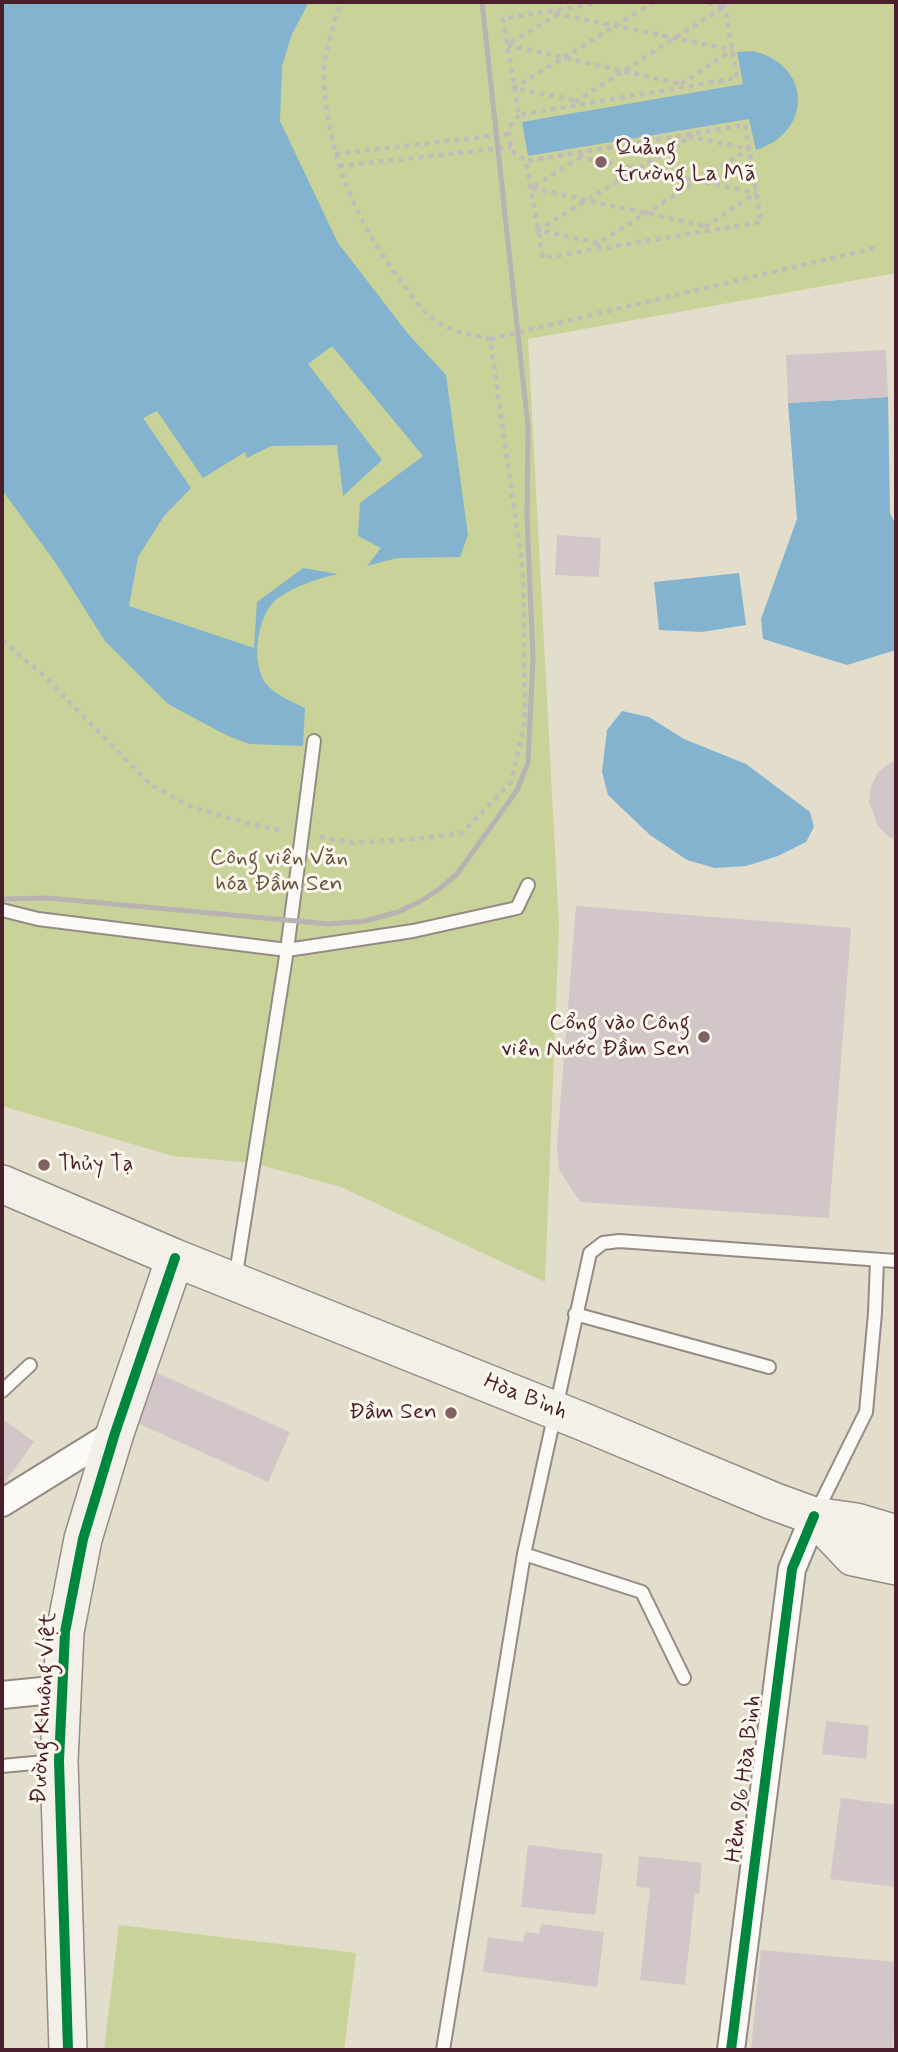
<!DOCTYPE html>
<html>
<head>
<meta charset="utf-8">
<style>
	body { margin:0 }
	#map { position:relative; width:898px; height:2052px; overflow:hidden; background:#e3ddcc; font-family:Mynerve,sans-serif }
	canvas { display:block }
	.frame { position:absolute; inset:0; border:4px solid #4a1f2b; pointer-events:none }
</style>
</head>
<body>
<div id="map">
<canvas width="898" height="2052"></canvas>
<div class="frame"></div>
</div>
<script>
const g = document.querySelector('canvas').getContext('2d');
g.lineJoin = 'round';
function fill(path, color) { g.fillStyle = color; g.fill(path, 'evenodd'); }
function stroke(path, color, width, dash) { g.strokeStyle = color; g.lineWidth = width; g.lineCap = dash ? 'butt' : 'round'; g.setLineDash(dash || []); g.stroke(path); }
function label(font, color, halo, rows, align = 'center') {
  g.font = font + ' Mynerve,sans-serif'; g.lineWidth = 6; g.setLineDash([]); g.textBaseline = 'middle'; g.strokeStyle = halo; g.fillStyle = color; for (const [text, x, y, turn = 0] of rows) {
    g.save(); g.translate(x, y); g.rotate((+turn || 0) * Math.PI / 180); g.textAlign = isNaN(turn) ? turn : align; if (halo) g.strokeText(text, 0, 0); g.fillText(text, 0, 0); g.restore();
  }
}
fill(new Path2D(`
	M2,2h894v271l-368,66 31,587 -14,356 -204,-95 -88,-24 -80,-7 -171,-50z
	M119,1925l237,28 -12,97h-240z`), '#c9d298');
fill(new Path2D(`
	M2,2h307l-17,32 -10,32 -2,55 58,122 71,92 37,40 22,160 -8,22 -63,1 -30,8 14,-18 -23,-12 2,-33 63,-47 -91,-110 -24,18 74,96 -39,36 -6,-51 -66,1 -24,12 -2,-6 -42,26 -46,-67 -14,7 48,70 -27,28 -26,41 -9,49 125,42 3,-46 46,-34 35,6c-21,5 -41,11 -60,24 -21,15 -29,68 -10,88 9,10 25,16 37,22l-2,38 -54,-2 -23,-9 -58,-31 -63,-63 -50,-79 -53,-72z
	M753,51c59,14 60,81 3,99l-7,-31 -221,37 -6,-34 221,-38 -6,-32z
	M888,397l2,116 6,13v124l-49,15 -84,-26 -2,-20 36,-100 -9,-116z
	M739,573l7,52 -44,7 -43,-2 -5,-48z
	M622,711l27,6 35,22 62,25 64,48 4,15 -8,15 -28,14 -32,10 -31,2 -28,-8 -37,-25 -42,-40 -6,-23 5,-42z`), '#84b3d0');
fill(new Path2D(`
	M886,350l2,47 -100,6 -2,-48z
	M557,535l44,3 -2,39 -44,-2z
	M896,759v81l-7,-3 -11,-11 -9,-24 2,-16 7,-14z
	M576,906l275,22 -22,290 -248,-16 -7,-9 -15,-24 -2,-23z
	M146,1368l144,64 -22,50 -144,-65z
	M2,1418l32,24 -32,44z
	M826,1721l43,5 -3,33 -44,-5z
	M841,1798l55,7v82l-66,-8z
	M528,1845l75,9 -8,61 -74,-8z
	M639,1856l63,7 -3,31 -4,-1 -10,92 -45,-5 10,-92 -14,-1z
	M541,1924l63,8 -7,55 -114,-15 5,-35 35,5 2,-10 14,2z
	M761,1950l135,12v48l-4,40h-141z`), '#d2c6c8');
const lane = new Path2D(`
	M2,910l36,9 249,31 27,-209
	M235,1280l52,-330 126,-19 104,-23 11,-23
	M575,1314l194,53
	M2,1391l28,-26
	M816,1513l50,-101 9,-99 2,-53
	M524,1554l118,38 42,86
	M2,1766l53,-5
	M443,2050l81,-496 66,-301 13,-10 16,-2 277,20`);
const street = new Path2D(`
	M2,1503l113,-70
	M2,1695l60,-6
	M731,2050l61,-481 22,-53`);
const secondary = new Path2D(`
	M2,1184l173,74 409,164 189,79 41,15 42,6 40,12
	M814,1516l39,41 43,9
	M68,2050l-9,-289 6,-129 18,-93 32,-106 60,-175`);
stroke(lane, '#958b84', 16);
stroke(street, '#958b84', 30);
stroke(secondary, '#958b84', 40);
stroke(new Path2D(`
	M602,2l-99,17 16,96 218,-37 -13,-76
	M557,11l1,3 175,36
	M558,14l-51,31 174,39
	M681,84l51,-34
	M574,100l-60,-12 140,-86
	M575,102l150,-96 -23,-4
	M519,115l-11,14 4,22 14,10
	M745,125l16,97 -218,36 -17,-97z
	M335,154l174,-20
	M581,154v3l175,36
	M581,157l-50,31 174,38
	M339,166l172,-19
	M705,227l51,-34
	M598,243l-60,-13 152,-93
	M599,248l-1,-5 151,-94 -59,-12v-3
	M490,339l389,-92
	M2,640l40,34 109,111 43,23 57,16 30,6
	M320,837l33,6 71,-5 38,-5 49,-51 14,-59 -2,-152 -33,-232c-16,-4 -37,-7 -51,-16 -16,-10 -28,-28 -39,-43 -44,-59 -73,-126 -76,-201 -1,-25 9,-53 17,-77`), '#c1bcba', 4.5, [5, 5]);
stroke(lane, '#fbfaf7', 12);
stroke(street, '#fbfaf7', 26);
stroke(secondary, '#f3f0e9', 37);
stroke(new Path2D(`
	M2,899l46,-1 281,26 36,-3 33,-9 23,-11 17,-11 19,-16 49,-68 11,-16 11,-27 5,-105 -6,-140 1,-91 -46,-425`), '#b8b2b2', 5);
stroke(new Path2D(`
	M68,2050l-9,-289 6,-129 18,-93 32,-106 60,-175
	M731,2050l61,-481 22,-53`), '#00873e', 10);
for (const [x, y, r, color] of [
	[601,162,7,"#806263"],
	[704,1037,7,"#806263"],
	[44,1165,7,"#806263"],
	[451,1413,7,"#806263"]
]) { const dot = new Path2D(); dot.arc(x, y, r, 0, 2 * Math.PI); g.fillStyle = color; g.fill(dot); stroke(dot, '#fbf7ec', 2.5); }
label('23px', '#4a1f2b', '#fbf7ec', [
	["Quảng",615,149],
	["trường La Mã",615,175],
	["Cổng vào Công",690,1024,"right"],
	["viên Nước Đầm Sen",690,1050,"right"],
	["Thủy Tạ",58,1165],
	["Đầm Sen",437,1413,"right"]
], 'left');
label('23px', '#6a523f', '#fbf7ec', [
	["Công viên Văn",279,859],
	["hóa Đầm Sen",279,885]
]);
label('23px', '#4a1f2b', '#fbf7ec', [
	["Hòa Bình",525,1398,22],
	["Đường Khuông Việt",45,1708,-87],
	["Hẻm 96 Hòa Bình",745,1779,-83]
]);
</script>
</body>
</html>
